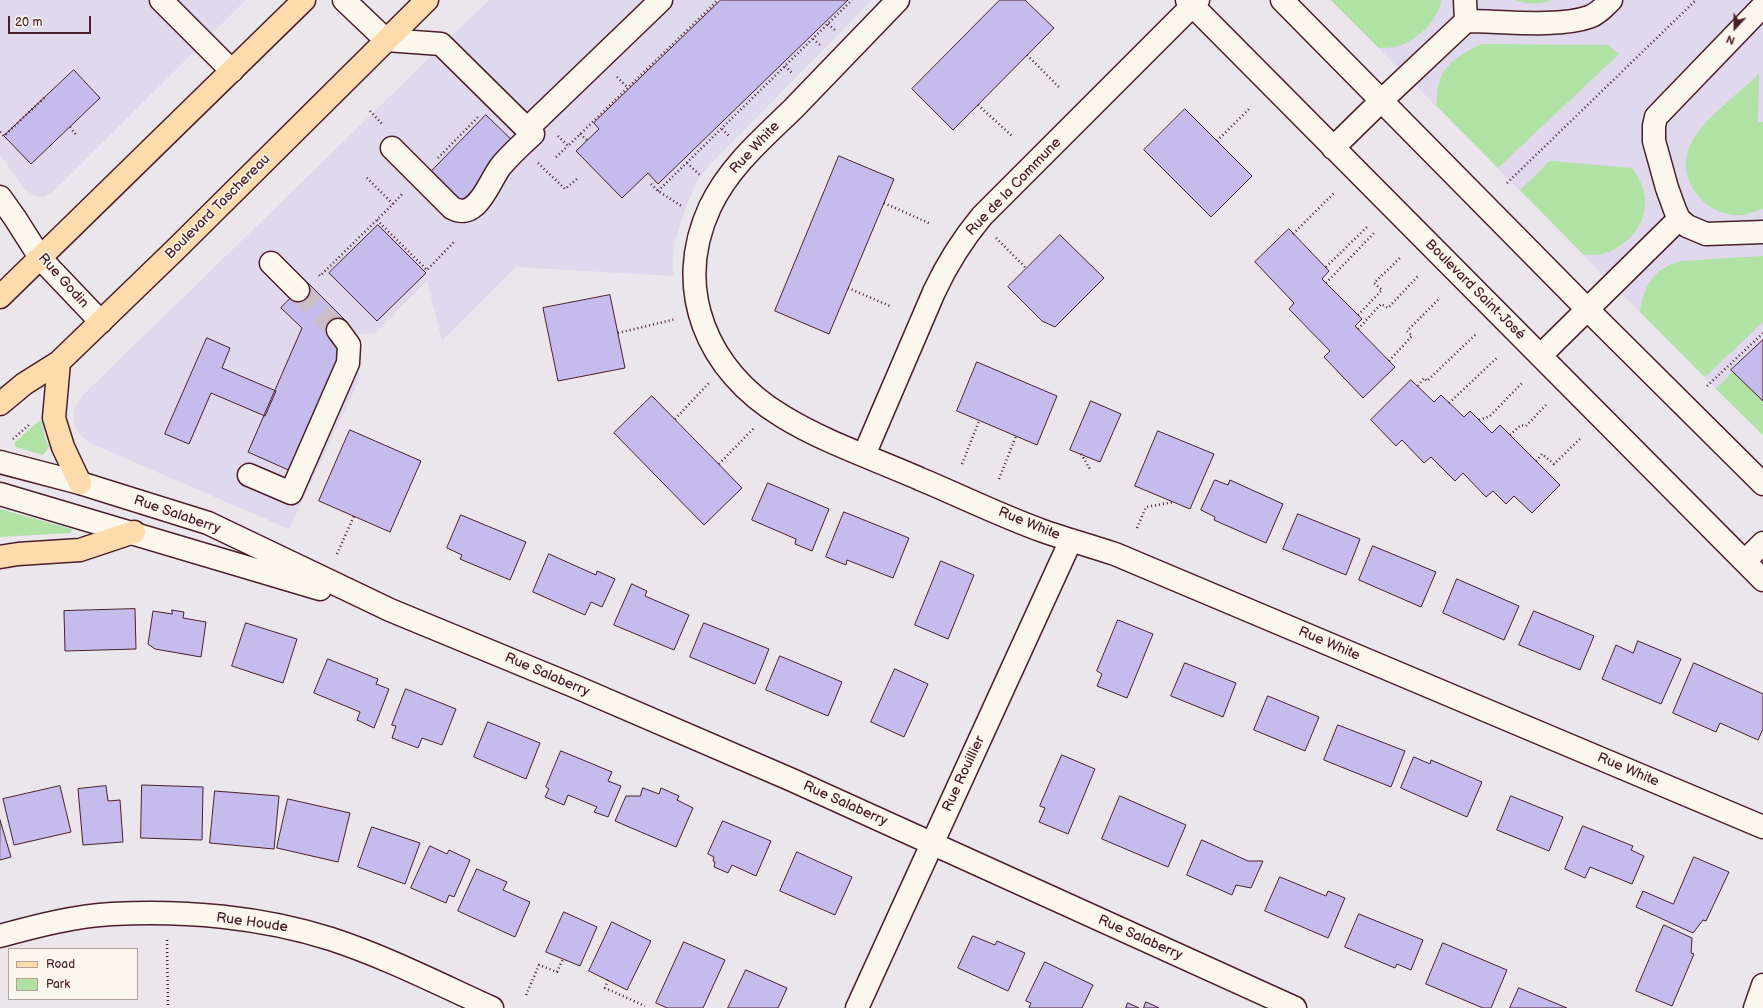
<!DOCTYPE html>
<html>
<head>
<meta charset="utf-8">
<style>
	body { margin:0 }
	#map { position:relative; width:1763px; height:1008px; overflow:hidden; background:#ebe5ec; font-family:"Balsamiq Sans",sans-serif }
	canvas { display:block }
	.legend { position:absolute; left:8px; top:948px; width:130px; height:52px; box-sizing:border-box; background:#fbf7ec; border:1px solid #b4a19f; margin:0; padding:5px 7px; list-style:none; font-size:12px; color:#4a1f2b }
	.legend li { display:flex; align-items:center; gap:8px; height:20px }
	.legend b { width:20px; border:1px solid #b4a19f }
	.north { position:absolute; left:1715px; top:8px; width:40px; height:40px; -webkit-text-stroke:3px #fbf7ec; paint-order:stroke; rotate:201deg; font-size:11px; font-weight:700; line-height:16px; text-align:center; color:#4a1f2b }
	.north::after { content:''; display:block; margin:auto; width:14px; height:18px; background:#4a1f2b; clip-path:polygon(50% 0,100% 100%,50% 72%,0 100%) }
	.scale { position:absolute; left:8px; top:16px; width:83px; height:18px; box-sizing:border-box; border:2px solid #4a1f2b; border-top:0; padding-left:5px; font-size:12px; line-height:14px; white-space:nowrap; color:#4a1f2b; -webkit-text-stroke:3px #fbf7ec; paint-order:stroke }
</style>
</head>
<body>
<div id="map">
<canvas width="1763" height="1008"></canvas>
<ul class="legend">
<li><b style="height:5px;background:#fedbac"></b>Road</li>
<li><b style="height:11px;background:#afe2a4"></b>Park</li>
</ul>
<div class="north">N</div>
<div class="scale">20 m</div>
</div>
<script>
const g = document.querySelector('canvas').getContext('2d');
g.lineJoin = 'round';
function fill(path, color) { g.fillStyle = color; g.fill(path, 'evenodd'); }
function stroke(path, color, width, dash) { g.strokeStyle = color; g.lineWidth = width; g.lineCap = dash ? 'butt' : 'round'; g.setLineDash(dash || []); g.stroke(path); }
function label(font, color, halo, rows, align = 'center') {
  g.font = font + ' "Balsamiq Sans",sans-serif'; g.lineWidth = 3; g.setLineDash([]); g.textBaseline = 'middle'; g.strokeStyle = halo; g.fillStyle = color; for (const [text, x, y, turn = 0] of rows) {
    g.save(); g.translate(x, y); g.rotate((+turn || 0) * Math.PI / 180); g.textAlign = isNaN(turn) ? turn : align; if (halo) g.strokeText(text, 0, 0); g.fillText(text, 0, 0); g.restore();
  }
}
fill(new Path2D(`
	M0,0h246l-192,191 -10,6 -9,-1 -10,-7 -25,-34z
	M489,0h383l-167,170 -10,15 -10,25 -11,34 -1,32 -157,-9 -74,74 -15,-61 -51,53 -25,2 9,43 -71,151 -197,-85 -11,-8 -7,-11v-16l8,-13z
	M1331,0h432v435l-52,-51z`), '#e0d8ec');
fill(new Path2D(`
	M1331,0h110c-2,20 -25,41 -43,46 -7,2 -13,2 -19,2z
	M1515,0h38c-13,4 -25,5 -38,0z
	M1482,44l126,1 11,9 -121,114 -61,-62c-2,-35 14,-48 45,-62z
	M1759,74l-1,48h5v87c-8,2 -18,7 -27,6 -34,-2 -62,-38 -45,-72 11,-22 49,-51 68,-69z
	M1550,161l82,7c19,25 18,54 -7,74 -7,5 -14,10 -22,12 -6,1 -13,0 -19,1l-64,-65z
	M1763,256v66l-58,55 -65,-65c4,-27 14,-44 41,-51z
	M1763,340v95l-47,-46z
	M39,421h2l4,17 4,9 -6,8 -27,-8 -2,-4z
	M0,509l72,20 -1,4 -71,4z`), '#afe2a4');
const building = new Path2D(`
	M721,0h127l-190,184 -10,-11 -26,25 -46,-47 23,-22 -5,-6z
	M1000,0h25l29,28 -101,102 -41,-41z
	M74,70l26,28 -69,66 -27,-28z
	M1185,109l67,67 -41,41 -67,-67z
	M486,115l31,30 -59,60 -30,-30z
	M839,156l55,23 -65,155 -54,-23z
	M378,225l48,48 -49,48 -48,-48z
	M1289,229l40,42 -7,8 40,40 -7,7 40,41 -32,31 -39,-41 6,-6 -41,-42 5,-6 -39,-41z
	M1060,235l44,43 -49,49 -13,-6 -34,-34z
	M307,282l40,40 -16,16 14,14 -52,120 -45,-20 54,-124 -21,-20z
	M610,295l15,73 -67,13 -15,-73z
	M207,338l23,10 -8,20 54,23 -11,25 -54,-23 -22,51 -24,-10z
	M1763,340v61l-32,-31z
	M977,362l80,34 -20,49 -80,-34z
	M1411,380l23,22 7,-7 23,22 6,-6 22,22 8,-8 60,60 -28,28 -18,-17 -8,8 -13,-13 -7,6 -23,-24 -8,8 -24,-24 -7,6 -22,-23 -6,6 -25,-26z
	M652,396l90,92 -38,37 -90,-92z
	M1091,401l30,13 -21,48 -30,-12z
	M350,430l71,31 -31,71 -71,-31z
	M1158,431l56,23 -24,55 -55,-23z
	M1215,480l13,5 2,-5 53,24 -17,39 -52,-23 1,-3 -14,-7z
	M768,483l61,26 -17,42 -17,-7 1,-5 -44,-19z
	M844,512l65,26 -16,40 -46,-18 -1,5 -20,-8z
	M1298,514l62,25 -14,36 -63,-26z
	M461,515l65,27 -16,38 -50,-21 2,-4 -15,-7z
	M1373,546l63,26 -15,35 -62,-27z
	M549,554l47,21 1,-4 18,8 -13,28 -11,-5 -6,13 -52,-23z
	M941,561l33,14 -26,64 -33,-14z
	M1457,579l62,27 -15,34 -61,-27z
	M632,584l15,7 -2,5 44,19 -15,35 -60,-25z
	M135,609l1,40 -71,2 -1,-40z
	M172,610l12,2 -1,6 23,4 -5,35 -46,-8 -7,-5 5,-33 19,3z
	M1534,611l60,25 -14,34 -61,-25z
	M1118,620l35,14 -26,64 -30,-12 5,-12 -5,-3z
	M246,623l51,16 -14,44 -51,-17z
	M704,623l65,26 -14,35 -65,-27z
	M1638,641l43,18 -20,45 -59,-25 14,-34 17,8z
	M780,656l62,26 -14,34 -62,-26z
	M328,659l50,20 -2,5 13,5 -15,39 -17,-8 3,-8 -46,-19z
	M1185,663l51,20 -13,34 -52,-21z
	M1694,663l69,31v35l-5,11 -38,-17 -4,9 -43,-19z
	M895,669l33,15 -24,53 -33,-15z
	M406,689l50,20 -14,36 -20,-7 -4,10 -26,-10 4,-12 -4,-1z
	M1268,696l51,21 -14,34 -51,-21z
	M488,722l52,21 -14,36 -52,-22z
	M1338,725l67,26 -14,36 -67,-27z
	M561,751l51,21 -4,9 13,5 -13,31 -14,-5 3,-5 -29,-12 -4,10 -19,-8 4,-8 -3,-2z
	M1062,755l33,14 -27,65 -29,-12 6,-14 -5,-2z
	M1414,757l16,7 1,-4 51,22 -15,35 -66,-29z
	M142,785l61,2 -1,53 -61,-2z
	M60,786l11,46 -57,13 -11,-46z
	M106,786l2,15 12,-1 3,42 -40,3 -5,-56z
	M643,788l16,6 2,-6 18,8 -2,4 16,8 -17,39 -61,-26 11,-25h14z
	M215,791l64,5 -5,53 -64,-6z
	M1120,796l66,29 -18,42 -66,-28z
	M1511,796l52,21 -14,34 -52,-21z
	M288,799l62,14 -12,49 -61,-14z
	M0,820l11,37 -11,3z
	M723,821l48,20 -15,35 -24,-11 -4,8 -14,-6 1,-5 -2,-1 1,-4 -6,-3z
	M1583,826l50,20 -2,4 13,6 -12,28 -42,-17 -5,11 -20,-9z
	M372,827l48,16 -15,41 -47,-17z
	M1202,840l46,21h15l-12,27 -15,-3 -4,10 -45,-20z
	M430,846l17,8 2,-4 21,10 -16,37 -5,-2 -3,8 -35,-15z
	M797,852l55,25 -17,38 -55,-24z
	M1694,857l35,15 -23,49 -3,-1 -10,13 -57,-26 7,-16 30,13z
	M477,869l30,13 -4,8 27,12 -15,35 -57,-26z
	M1280,877l46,19 2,-5 17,7 -17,40 -63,-27z
	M564,912l33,15 -17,39 -34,-14z
	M1359,914l64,26 -12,30 -14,-6 -2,4 -50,-21z
	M612,922l39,19 -24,49 -38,-19z
	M1664,925l28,13 -1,15 3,1 -22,52 -36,-15z
	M973,936l22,9 2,-4 28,12 -17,38 -50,-23z
	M684,942l41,18 -22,48h-36l-11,-5z
	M1443,943l64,27 -16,38h-8l-57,-24z
	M1045,962l48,23 -11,23h-53l2,-5 -5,-2z
	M746,970l41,18 -9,20h-50z
	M1519,988l48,20h-57z
	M1146,1002l9,4 4,2h-15z
	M1128,1003l11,5h-13z`);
fill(building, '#c6bbed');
stroke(building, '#4a1f2b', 1);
stroke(new Path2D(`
	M298,290l40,40`), '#cbbdc5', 22, [22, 11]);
const minor = new Path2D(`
	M161,0l71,71
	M344,0l42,40 55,4 86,85 134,-129
	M898,0c-35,36 -70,73 -105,109 -31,30 -64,58 -83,98 -38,82 -3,164 72,209 42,26 93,43 138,63 41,17 81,37 123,52 23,8 48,15 72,23l648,273
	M1187,0l576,580
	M1282,0l305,309 176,175
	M1465,0l1,21
	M1763,6l-107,111 -2,9v15l13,47 8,22 4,9 8,7 19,8 57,-2
	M392,148l60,60c26,14 38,-29 49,-42 10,-12 21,-22 32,-32
	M1333,148l48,-47 85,-80c34,0 92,7 123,-4 9,-3 16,-11 22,-17
	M0,197l15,21 26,41 60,63
	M271,263l27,27
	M1541,355l138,-136
	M864,455l70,-163c13,-28 28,-52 48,-76l216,-216
	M0,462l80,21 128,40 182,87 184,76 218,94 503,228
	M249,475l42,18 57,-130 1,-18 -11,-15
	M0,494l320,95
	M1745,561l18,-18
	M0,936c36,-10 75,-20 112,-22 72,-4 150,3 219,25 55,18 108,45 161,69
	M857,1008l214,-468
	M1755,1008l8,-23`);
const major = new Path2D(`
	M0,297l304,-297
	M59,362l-5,56 9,29 17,36
	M0,404l24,-20 35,-22 117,-113 251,-249
	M0,557l18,-3 62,-4 54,-18`);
stroke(minor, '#4a1f2b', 25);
stroke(major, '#4a1f2b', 25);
stroke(new Path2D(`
	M828,24l7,6
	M813,39l7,6
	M1027,55l33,33
	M785,66l8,8
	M617,77l11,11
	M978,105l34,31
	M370,111l13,14
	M70,127l7,9
	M722,129l8,8
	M0,132l4,4 41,-39
	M580,134l7,6
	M558,136l10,10 150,-146
	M1217,141l34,-34
	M556,157l12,-11
	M438,158l41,-42
	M538,163l27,26 13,-11
	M687,163l13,12
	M1507,183l189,-183
	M651,184l7,7 25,16
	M658,191l194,-191
	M884,203l47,21
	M393,204l9,-10
	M377,220l50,50 28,-29
	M1293,234l42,-42
	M996,238l31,31
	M1326,267l42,-41
	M319,275l1,1 73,-72 -28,-28
	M1326,283l49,-51
	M848,288l42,18
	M1358,315l24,-25 -8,-7 26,-25
	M1358,329l23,-25 7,4 30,-32
	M618,333l58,-14
	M1389,361l23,-25 -5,-5 33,-33
	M1418,386l6,-8 3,3 49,-47
	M1707,386l56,-53
	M1449,403l49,-46
	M675,419l34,-36
	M1479,420l11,-4 33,-34
	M1510,435l11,-10 5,1 20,-21
	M13,439l17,-15
	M1081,454l9,15
	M1536,461l6,-7 12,10 26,-25
	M719,464l36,-37
	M962,464l17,-43
	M999,479l17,-43
	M1137,528l9,-21 28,-5
	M337,554l17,-38
	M167,940l1,68
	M608,980l-3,8 40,18
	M526,995l13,-30 18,7 6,-13`), '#4a1f2b', 2.5, [1, 3]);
stroke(minor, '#fbf7ec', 22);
stroke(major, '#fedbac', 22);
label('14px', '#4a1f2b', '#fbf7ec', [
	["Rue White",755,148,-47],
	["Rue de la Commune",1014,187,-46],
	["Boulevard Taschereau",218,207,-45],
	["Rue Godin",63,281,48],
	["Boulevard Saint-José",1475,290,45],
	["Rue Salaberry",177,515,19],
	["Rue White",1029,524,22],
	["Rue White",1329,644,23],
	["Rue Salaberry",547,675,23],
	["Rue White",1628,770,23],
	["Rue Rouillier",964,774,-65],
	["Rue Salaberry",845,804,24],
	["Rue Houde",252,923,8],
	["Rue Salaberry",1140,938,24]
]);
</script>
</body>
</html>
